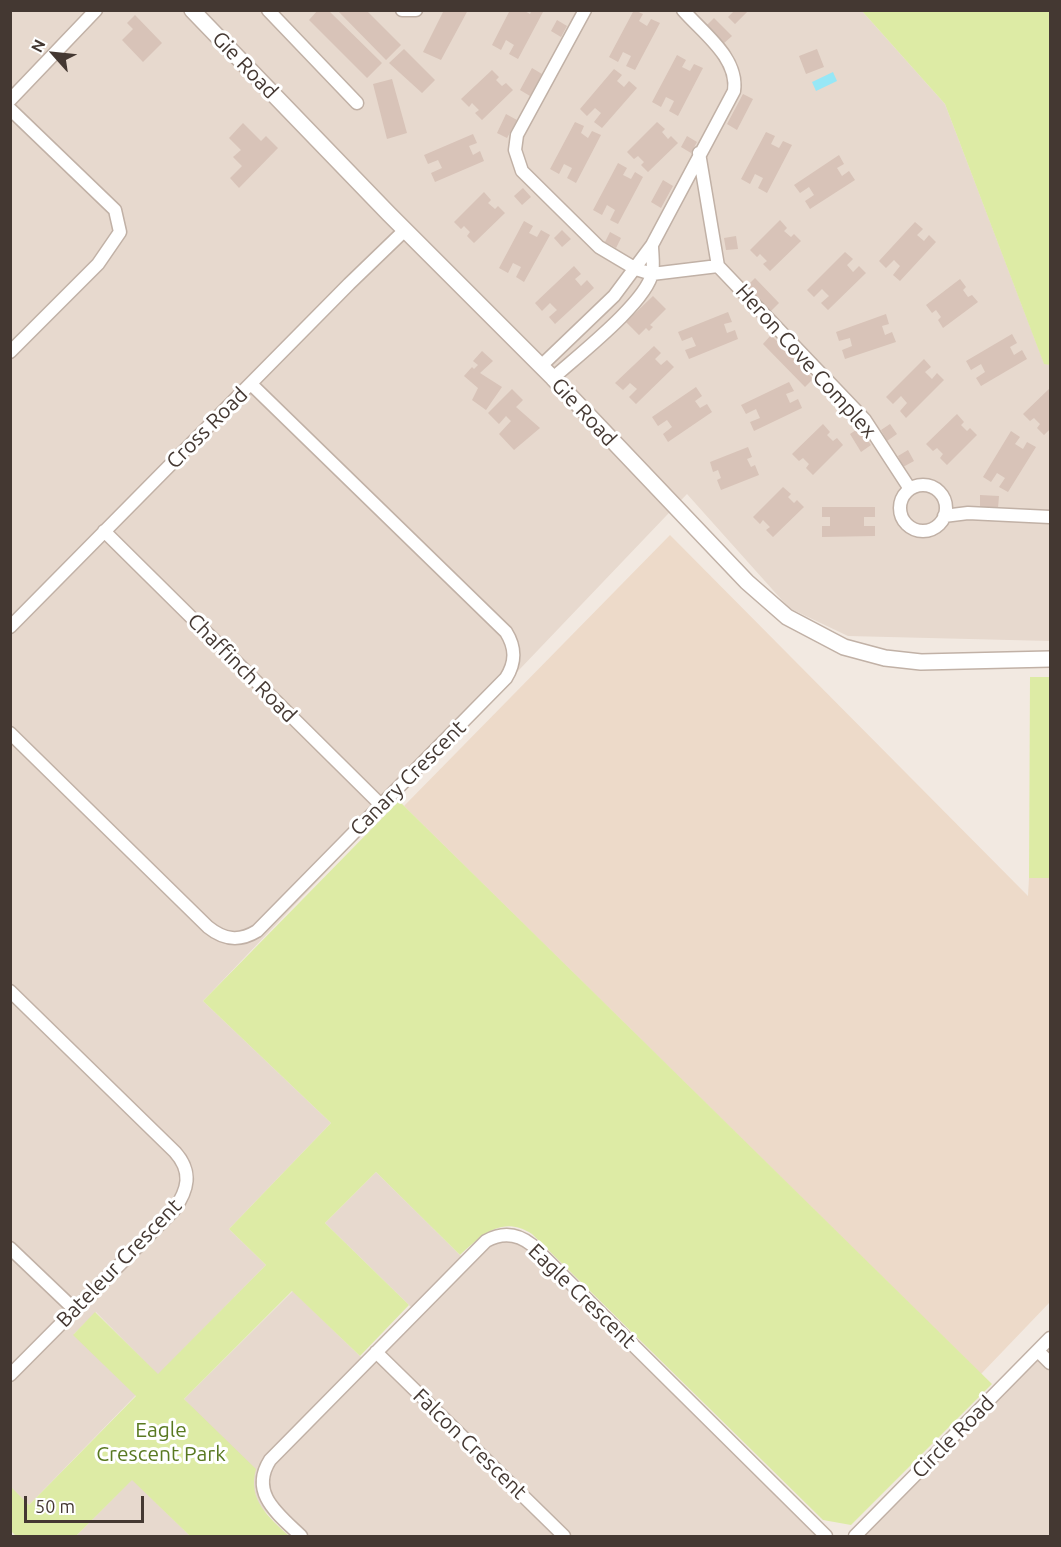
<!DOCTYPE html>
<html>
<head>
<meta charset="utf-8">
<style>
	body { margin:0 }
	#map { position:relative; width:1061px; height:1547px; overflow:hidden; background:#f2e9e1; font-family:Ubuntu,sans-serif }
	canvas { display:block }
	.frame { position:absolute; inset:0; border:12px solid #443832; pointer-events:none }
	.north { position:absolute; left:24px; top:24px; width:60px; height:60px; -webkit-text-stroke:4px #fff; paint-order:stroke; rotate:297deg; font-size:16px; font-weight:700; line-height:24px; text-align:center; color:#443832 }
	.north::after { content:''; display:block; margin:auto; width:21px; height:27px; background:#443832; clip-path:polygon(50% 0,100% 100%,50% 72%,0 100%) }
	.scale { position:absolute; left:24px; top:1496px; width:120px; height:27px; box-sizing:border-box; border:3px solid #443832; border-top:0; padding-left:8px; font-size:18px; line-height:21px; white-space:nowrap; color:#443832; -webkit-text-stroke:4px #fff; paint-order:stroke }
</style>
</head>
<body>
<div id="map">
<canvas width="1061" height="1547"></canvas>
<div class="frame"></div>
<div class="north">N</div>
<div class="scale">50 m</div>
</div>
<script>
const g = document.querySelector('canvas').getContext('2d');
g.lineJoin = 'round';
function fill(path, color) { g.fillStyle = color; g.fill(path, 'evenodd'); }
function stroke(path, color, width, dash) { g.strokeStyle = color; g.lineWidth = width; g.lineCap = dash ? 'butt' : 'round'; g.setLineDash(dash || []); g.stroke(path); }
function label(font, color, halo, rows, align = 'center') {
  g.font = font + ' Ubuntu,sans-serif'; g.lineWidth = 6; g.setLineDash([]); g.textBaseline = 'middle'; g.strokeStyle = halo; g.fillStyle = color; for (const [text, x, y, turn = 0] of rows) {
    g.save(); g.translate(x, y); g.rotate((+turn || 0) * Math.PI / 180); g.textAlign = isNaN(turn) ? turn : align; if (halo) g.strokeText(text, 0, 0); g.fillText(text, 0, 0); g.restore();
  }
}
fill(new Path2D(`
	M10,11h852l83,93 99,259 6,2v276l-202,-5 -59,-28 -102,-114 -484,507 128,122 -102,106 37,36 -108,110 -62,-63 -22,22 62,61 -107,110 -19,-18z
	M376,1172l90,89 21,-19 30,-5 308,299h-536l-30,-31 -5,-14v-15l-70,-77 109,-108 71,69 49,-51 -88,-86z
	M1050,1339v197h-194z
	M132,1479l58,57h-114z`), '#e7d9ce');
fill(new Path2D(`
	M670,535l358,361 1,-18h21v424l-69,72 -577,-568z`), '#eddac9');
fill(new Path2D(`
	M862,11h188v354l-6,-1 -99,-260z
	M1030,677h20v201h-21z
	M399,801l593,583 -141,141 -28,-5 -291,-286c-30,-19 -50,1 -72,21l-84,-83 -51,51 84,82 -49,51 -68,-65 -108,108 72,70c-9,31 13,48 33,67h-99l-58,-56 -56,56h-60l-5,-5v-44l18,18 107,-109 -63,-61 22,-23 63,62 108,-109 -37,-36 102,-106 -128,-122z`), '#ddeba5');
fill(new Path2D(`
	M833,72l4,9 -21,10 -4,-9z`), '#97e7f6');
fill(new Path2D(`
	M318,10h10l54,53 -15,15 -58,-58z
	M337,10h29l35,35 -15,15z
	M444,10h24l-27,50 -18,-8z
	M510,10h13l7,4 2,-4 11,2 -25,47 -9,-5 5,-9 -8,-5 -5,10 -9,-5z
	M634,10l9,4 -4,7 8,5 4,-7 9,4 -25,47 -9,-4 5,-10 -8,-4 -5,10 -9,-5z
	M735,10h14l-14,14 -7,-7z
	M135,15l27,28 -19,19 -21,-22 11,-11 -6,-6z
	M714,18l18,18 -9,8 -17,-18z
	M557,20l10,6 -6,11 -10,-6z
	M404,49l31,31 -13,13 -33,-30z
	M817,49l7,18 -18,7 -7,-18z
	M677,55l9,5 -4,7 8,4 4,-7 9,4 -25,48 -9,-5 5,-10 -8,-4 -5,10 -9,-5z
	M532,68l10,6 -12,22 -10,-6z
	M614,69l8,6 -5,6 7,6 5,-6 8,7 -35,40 -8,-6 7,-9 -6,-5 -8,8 -7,-7z
	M492,70l7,7 -3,3 6,6 4,-3 7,7 -31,30 -7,-7 4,-3 -7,-7 -3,4 -8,-8z
	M392,79l15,54 -20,6 -14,-55z
	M743,94l10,5 -16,31 -10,-6z
	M506,114l11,6 -10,18 -10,-5z
	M575,122l9,4 -3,7 7,5 4,-7 9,4 -25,48 -9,-5 5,-10 -8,-4 -5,10 -9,-5z
	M657,122l8,7 -3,3 6,7 3,-3 7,7 -30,29 -7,-7 3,-3 -6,-6 -4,3 -7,-7z
	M243,123l18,18 5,-5 12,12 -39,40 -9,-10 12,-12 -9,-9 8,-7 -12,-12z
	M766,132l9,4 -4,8 8,4 4,-7 9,4 -25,48 -9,-5 5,-10 -8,-4 -5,10 -9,-5z
	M473,134l4,9 -8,3 4,9 7,-4 4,10 -49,21 -4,-9 11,-5 -4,-8 -10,4 -4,-9z
	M687,136l10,6 -6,11 -10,-6z
	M839,155l5,9 -7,4 5,8 7,-5 6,9 -45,29 -5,-8 9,-6 -5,-8 -9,6 -6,-8z
	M618,163l9,5 -4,7 8,4 4,-7 8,5 -25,47 -8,-4 5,-10 -8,-5 -5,10 -9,-5z
	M663,180l10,6 -12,22 -10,-6z
	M523,188l8,9 -9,8 -8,-9z
	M484,192l7,8 -3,3 7,6 3,-3 7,7 -31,30 -7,-7 3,-4 -6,-6 -3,3 -7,-7z
	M780,220l7,8 -3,3 7,6 3,-3 7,7 -31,30 -7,-7 4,-3 -7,-7 -3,3 -7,-7z
	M524,221l9,5 -4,7 8,4 4,-7 9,5 -26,47 -8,-5 5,-10 -8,-4 -5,10 -9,-5z
	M915,222l8,7 -6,6 7,6 5,-6 7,7 -36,39 -7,-6 7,-9 -6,-6 -8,8 -7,-7z
	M562,230l9,9 -9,8 -8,-9z
	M610,232l11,6 -5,10 -11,-6z
	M736,236l2,13 -12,1 -2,-12z
	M845,252l8,7 -6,6 6,7 6,-6 7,7 -38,37 -7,-7 8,-7 -7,-7 -8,8 -7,-7z
	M574,266l7,8 -6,5 6,7 6,-6 7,8 -39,36 -6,-7 8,-7 -7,-7 -8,8 -7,-8z
	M755,278l24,25 -8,8 -24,-25z
	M960,279l6,8 -3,3 5,7 4,-2 6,7 -35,26 -5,-8 3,-3 -5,-7 -4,3 -6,-8z
	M653,296l13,13 -16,16 3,2 -4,4 -3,-3 -7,7 -13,-13z
	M728,312l4,10 -8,2 3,9 8,-3 3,9 -49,20 -4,-9 11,-4 -4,-9 -10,4 -4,-9z
	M886,314l3,10 -7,2 3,9 7,-3 4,10 -51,17 -3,-9 10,-4 -2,-8 -11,3 -3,-9z
	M1012,334l5,9 -7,4 4,8 8,-5 5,9 -46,27 -5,-8 9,-6 -4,-8 -10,6 -5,-9z
	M771,335l42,44 -8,8 -42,-43z
	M654,346l7,7 -6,6 6,6 6,-5 7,7 -38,37 -7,-7 8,-8 -7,-6 -7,7 -8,-7z
	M482,351l11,10 -13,12 22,14 -16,23 -14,-10 6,-12 -14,-12 8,-9 2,2 4,-4 -5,-4z
	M924,359l7,8 -6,5 7,7 5,-6 7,7 -38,38 -6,-7 7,-8 -6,-7 -8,8 -7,-7z
	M789,382l5,9 -8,3 4,9 8,-4 4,9 -48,23 -4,-9 10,-4 -4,-9 -10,5 -5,-9z
	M696,387l6,9 -7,5 5,7 7,-4 5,8 -44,30 -5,-8 9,-7 -5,-7 -9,6 -6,-9z
	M1050,388v41l-6,6 -7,-7 3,-4 -6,-6 -4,3 -7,-7z
	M512,389l11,11 -7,7 24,21 -26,22 -15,-16 12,-13 -5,-5 -7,8 -11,-11z
	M957,414l7,8 -3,3 6,6 3,-3 7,7 -30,30 -7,-7 3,-4 -6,-6 -4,3 -7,-7z
	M823,424l7,8 -3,3 6,6 4,-3 6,7 -30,30 -7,-7 3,-4 -6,-6 -4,3 -7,-7z
	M890,424l7,10 -10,7 -6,-11z
	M859,428l12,17 -10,7 -11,-18z
	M1011,431l9,6 -5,7 8,5 4,-7 9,5 -28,45 -9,-5 6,-9 -8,-5 -6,9 -8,-5z
	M748,447l4,10 -5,2 4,8 4,-2 4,10 -38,15 -4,-10 4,-2 -3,-8 -5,2 -3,-10z
	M908,450l6,11 -11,6 -5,-11z
	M783,487l8,7 -3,3 6,6 3,-3 7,7 -31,30 -7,-7 4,-3 -7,-7 -3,4 -7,-7z
	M980,495l19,1 -1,12 -18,-1z
	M822,507h53v10h-11v9h11v10l-53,1v-11h8v-9h-8z`), '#d8c3b8');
const minor = new Path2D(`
	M268,10l89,93
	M402,10h14
	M585,10l-68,125 -2,15 7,21 77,76 37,22 16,5 66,-8
	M10,100l86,-90
	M10,109l105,101 5,22 -22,32 -88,88
	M699,153l19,113 147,154 45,69
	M541,366l73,-70 38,-51 82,-154c5,-33 -31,-58 -51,-81
	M553,378c23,-21 94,-76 99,-105 2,-8 0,-19 0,-28
	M900 508a23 23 0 1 1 46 0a23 23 0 1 1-46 0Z
	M944,516l24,-3 82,4
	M104,531l277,274
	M10,627l339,-343 56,-54
	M10,733l198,194c16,13 31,15 49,4l249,-253c10,-16 10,-30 0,-46l-255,-248
	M10,991l165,161c18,20 13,38 -1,58l-164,165
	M10,1248l65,62
	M1038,1351l12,12
	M376,1352l188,184
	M301,1536c-23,-22 -52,-43 -31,-76l216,-219c16,-9 31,-8 46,4l294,291
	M855,1536l195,-198`);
const tertiary = new Path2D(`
	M192,10l197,204 164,164 194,204 40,35 57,30 41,11 36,4 129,-3`);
stroke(minor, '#c1b1a6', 15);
stroke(tertiary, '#c1b1a6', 18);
stroke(minor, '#fff', 12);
stroke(tertiary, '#fff', 15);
label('21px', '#443832', '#fff', [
	["Gie Road",245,65,46],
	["Heron Cove Complex",806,361,48],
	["Gie Road",584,412,47],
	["Cross Road",207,428,-45],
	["Chaffinch Road",242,668,45],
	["Canary Crescent",408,778,-45],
	["Bateleur Crescent",119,1263,-46],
	["Eagle Crescent",582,1296,44],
	["Circle Road",953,1437,-45],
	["Falcon Crescent",470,1444,44]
]);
label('21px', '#597921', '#fff', [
	["Eagle",161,1430],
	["Crescent Park",161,1454]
]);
</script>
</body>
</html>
